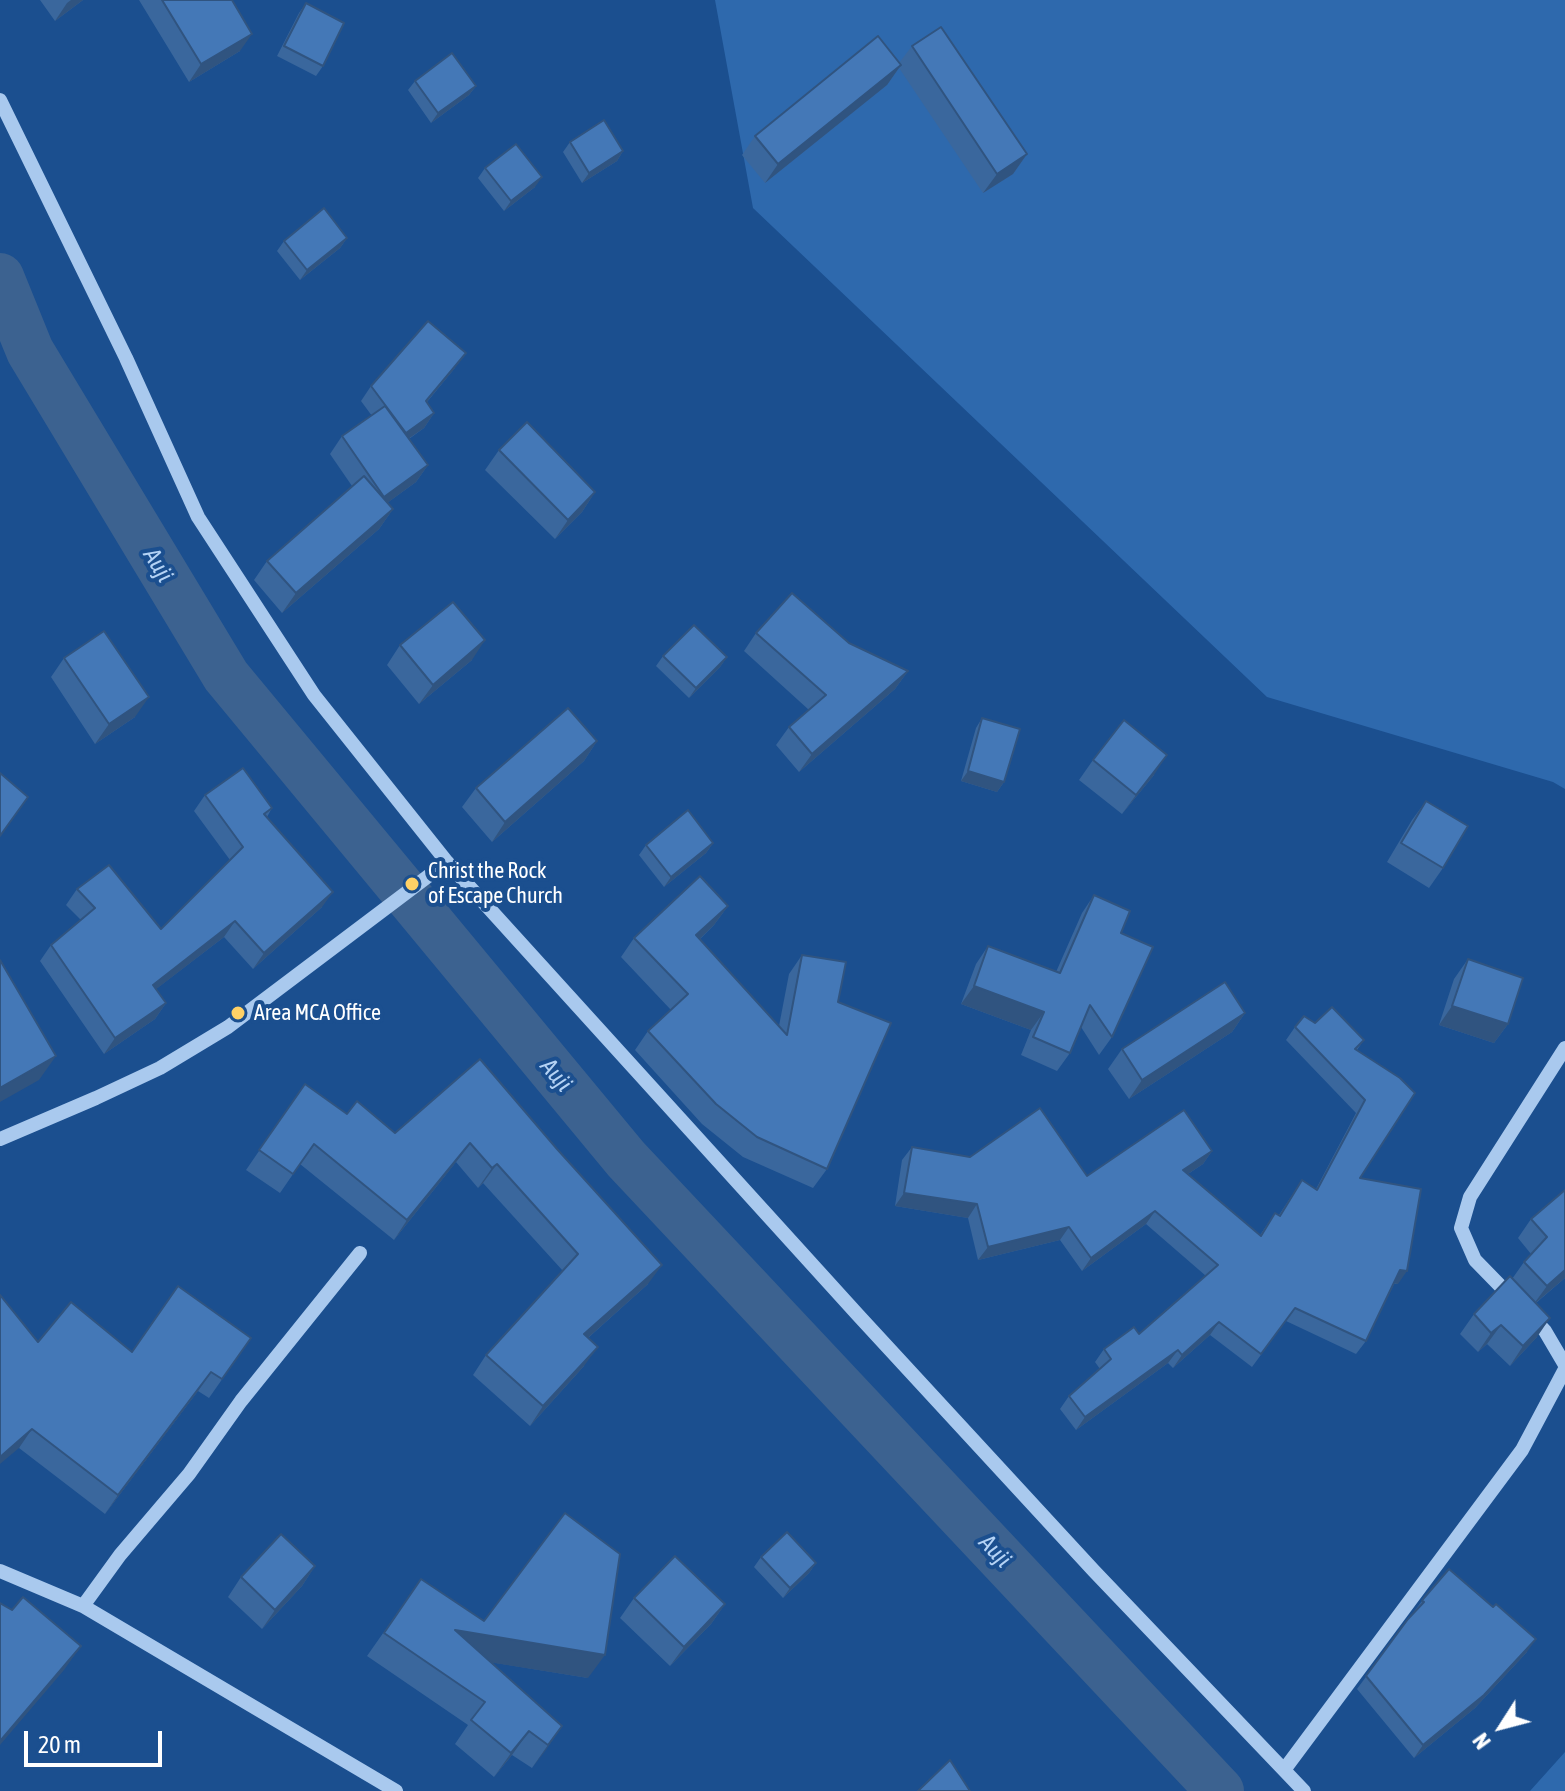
<!DOCTYPE html>
<html>
<head>
<meta charset="utf-8">
<style>
	body { margin:0 }
	#map { position:relative; width:1565px; height:1791px; overflow:hidden; background:#1b4f8f; font-family:"Asap Condensed",sans-serif }
	canvas { display:block }
	.north { position:absolute; left:1461px; top:1687px; width:80px; height:80px; -webkit-text-stroke:6px #1b4f8f; paint-order:stroke; rotate:234deg; font-size:22px; font-weight:700; line-height:32px; text-align:center; color:#fff }
	.north::after { content:''; display:block; margin:auto; width:28px; height:36px; background:#fff; clip-path:polygon(50% 0,100% 100%,50% 72%,0 100%) }
	.scale { position:absolute; left:24px; top:1731px; width:138px; height:36px; box-sizing:border-box; border:4px solid #fff; border-top:0; padding-left:10px; font-size:24px; line-height:28px; white-space:nowrap; color:#fff; -webkit-text-stroke:6px #1b4f8f; paint-order:stroke }
</style>
</head>
<body>
<div id="map">
<canvas width="1565" height="1791"></canvas>
<div class="north">N</div>
<div class="scale">20 m</div>
</div>
<script>
const g = document.querySelector('canvas').getContext('2d');
g.lineJoin = 'round';
function fill(path, color) { g.fillStyle = color; g.fill(path, 'evenodd'); }
function stroke(path, color, width, dash) { g.strokeStyle = color; g.lineWidth = width; g.lineCap = dash ? 'butt' : 'round'; g.setLineDash(dash || []); g.stroke(path); }
function label(font, color, halo, rows, align = 'center') {
  g.font = font + ' "Asap Condensed",sans-serif'; g.lineWidth = 8; g.setLineDash([]); g.textBaseline = 'middle'; g.strokeStyle = halo; g.fillStyle = color; for (const [text, x, y, turn = 0] of rows) {
    g.save(); g.translate(x, y); g.rotate((+turn || 0) * Math.PI / 180); g.textAlign = isNaN(turn) ? turn : align; if (halo) g.strokeText(text, 0, 0); g.fillText(text, 0, 0); g.restore();
  }
}
fill(new Path2D(`
	M715,0h850v789l-12,-7 -286,-85 -514,-489z
	M1565,1752v39h-35z`), '#2e69ad');
stroke(new Path2D(`
	M0,277l30,74 196,325 400,483 594,632`), '#3c6290', 48);
stroke(new Path2D(`
	M0,100l126,258 72,159 116,178 133,167 411,453 236,256 210,220
	M0,1139l96,-41 64,-30 68,-41 219,-165
	M1513,1299l-38,-39 -14,-32 9,-31 95,-149
	M1531,1316l14,15 20,34
	M0,1571l83,35 313,185
	M83,1606l37,-51 69,-81 52,-73 119,-148
	M1284,1770l238,-320 43,-81`), '#a9c9ee', 14);
fill(new Path2D(`
	M40,0h43l-28,21z
	M139,0h93l8,51 -51,31z
	M306,3l17,63 -7,10 -39,-20 22,-43z
	M912,46l115,108 -14,20 -30,19 -84,-125 -12,17 -122,98 -23,-28 13,-19 144,-73z
	M415,81l61,5 -7,9 -38,28 -23,-33z
	M570,142l53,9 -6,10 -35,22 -19,-31z
	M485,168l50,19 -31,24 -26,-33z
	M347,238l-7,10 -40,32 -23,-29 7,-10z
	M455,368l-28,34 7,11 -10,15 -15,11 19,26 -12,17 -29,21 6,6 -14,20 -97,84 -28,-33 13,-19 85,-75 -22,-32 12,-18 30,-20 -11,-15 10,-15z
	M499,450l96,42 -13,20 -27,27 -70,-69z
	M756,633l93,10 59,28 -13,18 -96,83 -23,-27 13,-18 20,-17 -65,-59z
	M400,645l72,15 -53,44 -32,-39z
	M663,656l64,1 -7,10 -31,31 -33,-32z
	M64,658l71,59 -40,27 -44,-67z
	M982,718l22,64 -7,10 -36,-11 15,-53z
	M597,741l-13,20 -92,81 -30,-35 14,-19z
	M1093,760l61,15 -32,39 -43,-34z
	M205,795l67,13 -5,9 55,90 -69,62 -29,-32 -68,52 10,14 -11,16 -51,35 -64,-93 11,-16 30,-25 -15,-15 11,-16 84,40 69,-69 -36,-49z
	M1426,801l17,67 -14,20 -42,-26 25,-42z
	M713,843l-7,10 -42,34 -25,-32 7,-10z
	M1094,895l27,38 -9,104 -13,18 -18,-28 -11,26 -13,18 -36,-16 10,-25 -70,-26 15,-40 12,-18 68,26 26,-59z
	M728,906l-14,19 -14,14 79,87 10,-52 13,-19 36,47 -11,167 -14,19 -70,-31 -41,-33 -67,-74 13,-19 23,-21 -50,-53 13,-19z
	M1468,959l40,65 -14,19 -55,-18 15,-46z
	M1245,1013l-13,19 -103,67 -21,-30 14,-20z
	M1315,1023l49,17 -7,10 43,28 -40,100 38,106h-4l-28,57 -10,13 -70,-33 -34,46 -42,-32 -37,33 -5,-5 -92,67 -16,-21 9,-13 31,-27 -5,-7 9,-13 35,-15 67,-58 -60,-52 -64,47 -22,-31 -82,20 -10,-42 -73,-12 7,-46 10,-13 175,29 125,-25 -9,13 -15,10 72,61 15,-22 4,2 23,-35 14,9 40,-76 -70,-73 9,-13z
	M480,1059l168,225 -60,54 -4,28 -54,60 -57,-51 13,-20 77,-84 -80,-88 -5,5 -22,-26 -62,78 -94,-76 -20,29 -34,-23 59,-86 42,30 48,19z
	M1565,1190v88l-29,25 1,34 -27,29 -23,-22 -9,8 -18,-18 14,-20 38,-35 12,-17 7,-8 -13,-16 13,-19z
	M251,1338l-42,60 -11,-7 -93,123 -86,-66 19,-106 94,10z
	M761,1557l55,6 -7,10 -26,25 -29,-31z
	M315,1566l-13,20 -40,43 -34,-32 13,-20z
	M421,1579l63,42 104,57 -98,-16 72,64 -30,42 -20,-13 -18,22 -39,-33 13,-19 -101,-69z
	M634,1598l91,6 -14,20 -41,42 -50,-48z
	M1424,1598l103,54 -52,56 -61,50 -57,-69z`), '#3a679d');
fill(new Path2D(`
	M71,0h12l-28,21 12,-18z
	M252,34l-12,17 -51,31 12,-18z
	M901,65l-14,20 -122,98 13,-19z
	M476,86l-7,9 -38,28 7,-10z
	M623,151l-6,10 -35,22 7,-10z
	M1027,154l-14,20 -30,19 14,-19z
	M542,177l-7,10 -31,24 7,-10z
	M347,238l-7,10 -40,32 7,-10z
	M466,353l-11,15 -40,47 11,-14z
	M434,413l-10,15 -29,20 11,-15z
	M428,465l-12,17 -44,32 12,-17z
	M595,492l-13,20 -27,27 13,-19z
	M393,509l-14,20 -97,84 14,-20z
	M485,640l-13,20 -53,44 14,-19z
	M727,657l-7,10 -31,31 7,-10z
	M908,671l-13,18 -96,83 13,-18z
	M149,697l-14,20 -40,27 14,-20z
	M597,741l-13,20 -92,81 13,-20z
	M1167,755l-13,20 -32,39 14,-19z
	M968,771l36,11 -7,10 -36,-11z
	M713,843l-7,10 -42,34 7,-10z
	M333,892l-11,15 -69,62 11,-16z
	M728,906l-14,19 -31,30 13,-20z
	M235,921l-11,16 -82,63 11,-15z
	M974,986l70,26 -13,18 -70,-26z
	M166,1003l-11,16 -51,35 11,-16z
	M1452,1006l56,18 -14,19 -55,-18z
	M1245,1013l-13,19 -103,67 13,-19z
	M56,1056l-17,24 -39,22v-14z
	M470,1143l-14,19 -62,78 13,-20z
	M1212,1151l-9,13 -29,19 9,-13z
	M497,1164l-14,19 -5,5 14,-20z
	M904,1193l73,11 -9,14 -73,-12z
	M1155,1211l-9,13 -64,47 9,-13z
	M1069,1227l-9,13 -82,20 10,-13z
	M662,1265l-14,19 -77,69 13,-19z
	M1400,1270l7,1 -9,13 -7,-1z
	M1565,1270v8l-32,27 14,-19z
	M1550,1318l-13,19 -27,29 13,-20z
	M1219,1322l-9,13 -37,33 9,-13z
	M1501,1325l-14,19 -9,8 13,-19z
	M598,1347l-14,19 -54,60 13,-20z
	M1178,1350l-10,13 -92,67 9,-13z
	M211,1372l-13,19 -93,123 13,-19z
	M32,1429l-13,19 -19,16v-7z
	M816,1563l-7,10 -26,25 7,-10z
	M315,1566l-13,20 -40,43 13,-19z
	M725,1604l-14,20 -41,42 14,-19z
	M455,1630l150,25 -17,23 -150,-24z
	M1536,1639l-9,13 -52,56 -61,50 9,-13z
	M81,1646l-17,24 -64,75v-4z
	M562,1726l-16,24 -14,18 16,-23z
	M529,1731l-17,24 -18,22 17,-24z`), '#305480');
const building = new Path2D(`
	M162,0h70l20,34 -51,30z
	M306,3l38,20 -21,43 -39,-20z
	M941,27l86,127 -30,20 -85,-128z
	M878,36l23,29 -123,99 -23,-28z
	M452,53l24,33 -38,27 -23,-32z
	M604,120l19,31 -34,22 -19,-31z
	M516,144l26,33 -31,24 -26,-33z
	M324,208l23,30 -40,32 -23,-29z
	M428,321l38,32 -40,48 8,12 -28,20 -35,-47z
	M385,406l43,59 -44,32 -42,-61z
	M527,422l68,70 -27,28 -69,-70z
	M364,476l29,33 -97,84 -29,-32z
	M792,593l57,50 59,28 -96,83 -23,-27 37,-32 -70,-62z
	M453,602l32,38 -52,45 -33,-40z
	M694,625l33,32 -31,31 -33,-32z
	M104,631l45,66 -40,27 -45,-66z
	M568,708l29,33 -92,81 -29,-34z
	M982,718l38,11 -16,53 -36,-11z
	M1124,720l43,35 -31,40 -43,-35z
	M243,768l29,40 -8,6 69,78 -69,61 -29,-32 -82,64 13,18 -51,35 -64,-93 44,-37 -18,-19 32,-24 52,64 82,-82 -38,-52z
	M0,773l28,24 -28,39z
	M1426,801l42,25 -25,42 -42,-25z
	M688,810l25,33 -42,34 -25,-32z
	M700,876l28,30 -32,29 91,100 15,-80 44,7 -8,40 53,21 -64,146 -70,-32 -41,-33 -68,-73 40,-37 -54,-56z
	M1094,895l36,16 -9,22 32,14 -41,90 -22,-32 -20,48 -37,-16 11,-25 -70,-26 14,-40 72,27z
	M1468,959l55,19 -15,46 -56,-18z
	M0,960l56,96 -56,32z
	M1225,982l20,31 -103,67 -20,-31z
	M1332,1007l32,33 -9,9 45,29 15,15 -55,85 61,11 -14,82 -7,-1 -34,71 -71,-33 -34,46 -42,-32 -37,33 -4,-5 -93,67 -16,-21 42,-37 -7,-10 30,-22 5,7 79,-69 -63,-54 -64,47 -22,-31 -81,20 -11,-43 -73,-11 8,-46 58,10 70,-49 47,68 97,-66 28,41 -29,19 78,66 14,-23 5,3 22,-36 15,10 48,-90 -70,-73 9,-11 11,7z
	M480,1059l77,90 105,116 -78,69 14,13 -55,59 -57,-51 92,-101 -81,-90 -5,4 -22,-25 -63,77 -93,-76 -21,30 -34,-24 46,-66 42,30 10,-13 38,32z
	M1565,1190v80l-18,16 -23,-24 23,-25 -16,-18z
	M1510,1276l40,42 -27,28 -22,-21 -10,8 -17,-19z
	M178,1286l73,52 -29,41 -11,-7 -93,123 -86,-66 -32,28v-162l38,47 33,-40 61,50z
	M565,1513l55,41 -15,101 -150,-25 107,96 -14,19 -19,-14 -18,22 -40,-33 14,-18 -101,-69 37,-54 63,42z
	M787,1532l29,31 -26,25 -29,-31z
	M281,1534l34,32 -40,44 -34,-33z
	M675,1556l50,48 -41,43 -50,-49z
	M1449,1569l44,38 3,-3 40,35 -52,56 -61,50 -57,-69 42,-57 16,-17 -2,-1 2,-3z
	M23,1597l58,49 -81,95v-138l12,7z
	M950,1760l20,31h-52z`);
fill(building, '#4478b7');
stroke(building, '#305480', 2);
for (const [x, y, r, color] of [
	[412,884,8,"#ffd166"],
	[238,1013,8,"#ffd166"]
]) { const dot = new Path2D(); dot.arc(x, y, r, 0, 2 * Math.PI); g.fillStyle = color; g.fill(dot); stroke(dot, '#1b4f8f', 3); }
label('22px', '#fff', '#1b4f8f', [
	["Christ the Rock",428,871],
	["of Escape Church",428,896],
	["Area MCA Office",254,1013]
], 'left');
label('italic 24px', '#b5d3f5', '#1b4f8f', [
	["Auji",158,565,59],
	["Auji",556,1075,50],
	["Auji",995,1551,47]
]);
</script>
</body>
</html>
